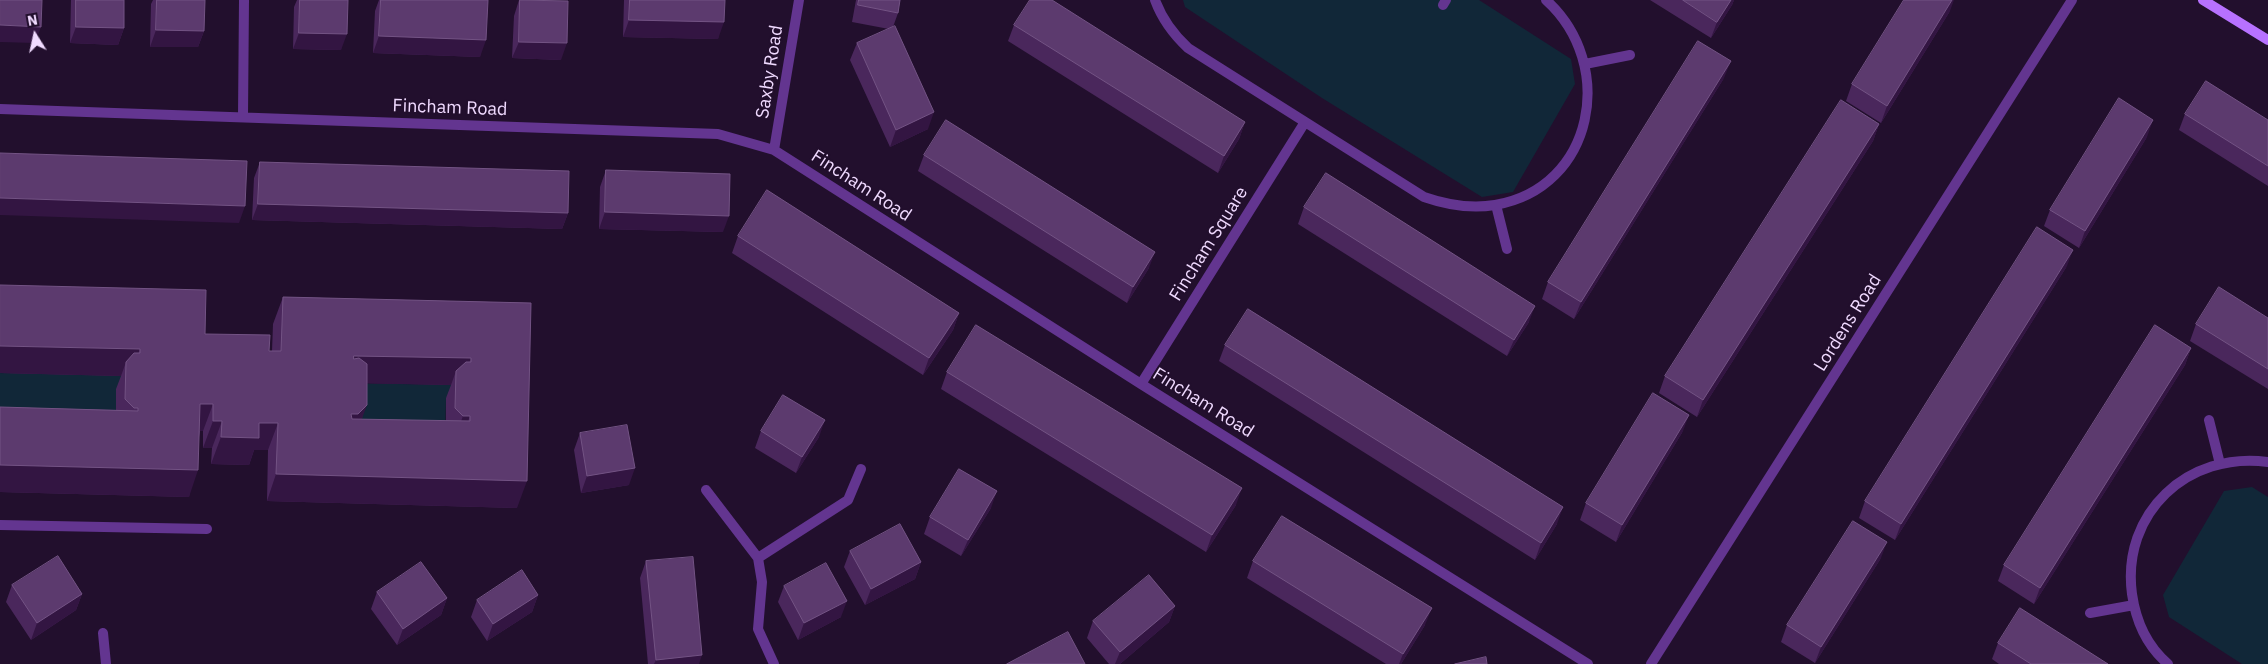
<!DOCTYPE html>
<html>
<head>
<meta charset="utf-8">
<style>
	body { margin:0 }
	#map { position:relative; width:2268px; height:664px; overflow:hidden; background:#220f2d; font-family:"IBM Plex Sans",sans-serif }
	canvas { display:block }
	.north { position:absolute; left:10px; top:10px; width:50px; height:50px; -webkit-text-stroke:4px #220f2d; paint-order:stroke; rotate:350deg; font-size:14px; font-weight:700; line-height:20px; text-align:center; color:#f0daff }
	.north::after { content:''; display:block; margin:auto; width:18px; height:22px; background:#f0daff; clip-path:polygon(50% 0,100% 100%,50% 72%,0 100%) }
</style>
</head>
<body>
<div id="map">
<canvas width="2268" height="664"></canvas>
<div class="north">N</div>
</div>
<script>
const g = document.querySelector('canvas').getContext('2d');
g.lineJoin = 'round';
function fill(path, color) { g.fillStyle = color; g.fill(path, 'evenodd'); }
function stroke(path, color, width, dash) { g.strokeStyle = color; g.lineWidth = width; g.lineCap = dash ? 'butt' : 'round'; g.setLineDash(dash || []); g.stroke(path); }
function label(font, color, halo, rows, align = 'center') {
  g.font = font + ' "IBM Plex Sans",sans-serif'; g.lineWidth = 4; g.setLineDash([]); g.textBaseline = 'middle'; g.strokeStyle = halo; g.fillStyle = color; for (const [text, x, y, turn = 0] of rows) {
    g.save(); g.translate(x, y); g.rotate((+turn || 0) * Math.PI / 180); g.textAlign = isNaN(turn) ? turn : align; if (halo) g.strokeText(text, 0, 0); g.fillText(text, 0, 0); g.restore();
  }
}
fill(new Path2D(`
	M1183,0h296l92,59 4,25 -62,108 -31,5 -160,-99 -137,-91z
	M0,373l130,3 -15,51 -115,7z
	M344,383l117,2 -15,13 -1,37 -97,6z
	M2252,487l16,10v167h-26l-73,-47 -6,-22 61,-104z`), '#112738');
stroke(new Path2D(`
	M0,525l207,4`), '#633590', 10);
stroke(new Path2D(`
	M1155,0c7,19 18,34 33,48l236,149c23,8 46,12 71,8 100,-17 122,-141 51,-205
	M1443,5l3,-5
	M1585,64l45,-9
	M0,109l718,25 56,16 367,234 447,280
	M243,116l1,-116
	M774,150l25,-150
	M1496,205l11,44
	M1141,384l164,-262
	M2209,420l11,44
	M706,490l52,68 4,24 -4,47 16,35
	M758,558l90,-58 13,-31
	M2090,613l44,-8
	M103,633l3,31
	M1651,664l421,-664
	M2168,664c-21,-18 -32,-42 -36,-70 -11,-81 56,-143 136,-132`), '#633590', 10);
stroke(new Path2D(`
	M2203,0l65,40`), '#b771ff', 10);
fill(new Path2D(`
	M71,0h53v28l-6,17 -48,-2z
	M153,0h52l-1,31 -6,16h-48l1,-43z
	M297,0h51l-7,50 -48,-1 1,-42z
	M379,0h109l-8,57 -107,-4 2,-42z
	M519,0l42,60 -49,-2 2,-42z
	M624,0h101l-7,39 -95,-2z
	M856,0h44l-2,13 -5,14 35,102 -38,18 -40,-87 7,-17 32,-14 -37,-7z
	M1650,0h84l-2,5 -21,33z
	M1950,11l-69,112 -35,-22 6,-17z
	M1014,25l231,97 -6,17 -21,34 -210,-132z
	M1724,78l-150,241 -32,-20 6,-17z
	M2185,114l83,6v66l-89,-56z
	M1879,124l-6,17 -176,276 -38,-24 6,-17z
	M2147,137l-68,111 -35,-22 6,-16z
	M924,155l225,113 -22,35 -209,-132z
	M260,162l308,51 -6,16 -310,-9 2,-42z
	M606,170l117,62 -124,-3 1,-42z
	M1304,207l225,115 -22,34 -209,-132z
	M738,236l221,77 -6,17 -30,45 -191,-122z
	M2067,266l-172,274 -36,-22 6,-17z
	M283,297l248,6 -14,205 -250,-7 1,-51h-14l-5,15 -38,-1 1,-16h-9v-17h-3l-11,66 -189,-5v-85l116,3v-21l5,-13 -121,-3 205,-39 64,17h3l1,-27zM367,383l84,2 -5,13v23l-84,-2z
	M2268,318v71l-78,-48 6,-17z
	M1225,345l332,179 -22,36 -316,-199z
	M2191,348l-6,17 -151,239 -36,-23 6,-16z
	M947,372l289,133 -30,47 -265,-163z
	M761,431l58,6 -23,36 -41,-25z
	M1683,431l-67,111 -36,-22 6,-17z
	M580,433l49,52 -48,8 -7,-43z
	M991,508l-30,48 -37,-22 6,-17z
	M850,551l71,11 -6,17 -50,26 -21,-38z
	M1881,558l-66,105 -34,-21 6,-17z
	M646,561l53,103h-51l-8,-86z
	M1253,561l172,64 -24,39h-15l-139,-86z
	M12,585l70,9 -6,16 -45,30 -25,-38z
	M784,586l57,31 -43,23 -20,-38z
	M377,592l70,6 -6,17 -44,30 -26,-36z
	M538,595l-6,17 -45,29 -16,-24 6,-17z
	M1175,606l-6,16 -49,42h-11l-22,-26 6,-17z
	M1998,643l110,21h-109l-7,-5z`), '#4a275c');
fill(new Path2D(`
	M1731,0h3l-2,5 -21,33 6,-16z
	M1952,0h2l-4,11 -69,112 6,-17z
	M629,20l95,2 -6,17 -95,-2z
	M0,25l41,2 -6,16 -35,-1z
	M76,27l48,1 -6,17 -48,-2z
	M156,30l48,1 -6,16h-48z
	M299,33l48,1 -6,16 -48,-1z
	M379,36l107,4 -6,17 -107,-4z
	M519,42l48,1 -6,17 -49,-2z
	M1731,61l-7,17 -150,241 7,-17z
	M934,112l-6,17 -38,18 6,-17z
	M2153,120l-6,17 -68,111 6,-17z
	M1245,122l-6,17 -21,34 6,-17z
	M1879,124l-6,17 -176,276 6,-17z
	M0,198l245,8 -6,17 -239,-8z
	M258,204l310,9 -6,16 -310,-9z
	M605,212l124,4 -6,16 -124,-3z
	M2073,250l-6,16 -172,274 6,-16z
	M1155,252l-6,16 -22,35 6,-16z
	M1535,306l-6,16 -22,34 7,-16z
	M959,313l-6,17 -30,45 6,-17z
	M0,346l140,3 -10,27 -4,-14 -5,14 -121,-3z
	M2191,348l-6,17 -151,239 6,-16z
	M354,356l117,2 -10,27 -5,-14 -5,14 -107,-2z
	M200,404h13l-10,27h-12z
	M367,405l-10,27 -9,9 3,-27z
	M1689,415l-6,16 -67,111 6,-17z
	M463,416h7l-10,27h-7z
	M825,420l-6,17 -23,36 6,-16z
	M213,421h9l-10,27h-9z
	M259,423h19l-10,27h-14l-5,15 -38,-1 10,-27z
	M0,465l198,5 -9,27 -189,-5z
	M635,468l-6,17 -48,8 6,-17z
	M276,474l251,7 -10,27 -250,-7z
	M1242,488l-6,17 -30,47 6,-17z
	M997,491l-6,17 -30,48 7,-16z
	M1563,507l-6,17 -22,36 6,-17z
	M1887,542l-6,16 -66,105 6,-16z
	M921,562l-6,17 -50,26 6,-16z
	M82,594l-6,16 -45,30 6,-17z
	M538,595l-6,17 -45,29 6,-17z
	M447,598l-6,17 -44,30 6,-16z
	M847,601l-6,16 -43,23 6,-17z
	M1175,606l-6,16 -49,42h-5l5,-12z
	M1432,608l-7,17 -24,39h-2l4,-10z
	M702,655l-3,9h-45l2,-4z`), '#331542');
const building = new Path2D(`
	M0,0h42l-1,27 -41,-2z
	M76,0h48v28l-48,-1z
	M157,0h48l-1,31 -48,-1z
	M300,0h48l-1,34 -48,-1z
	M381,0h107l-2,40 -107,-4z
	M520,0l48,1 -1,42 -48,-1z
	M630,0h95l-1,22 -95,-2z
	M859,0h41l-2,13 -40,-8z
	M1030,0h22l193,122 -21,34 -210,-131z
	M1683,0h48l-14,22z
	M1904,0h48l-65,106 -35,-22z
	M895,26l39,86 -38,18 -39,-87z
	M1698,41l33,20 -150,241 -33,-20z
	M2206,81l62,39v46l-83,-52z
	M2119,98l34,22 -68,111 -35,-21z
	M1841,100l38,24 -176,276 -38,-24z
	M946,120l209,132 -22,35 -209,-132z
	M0,153l247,8 -2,45 -245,-8z
	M260,162l309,9 -1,42 -310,-9z
	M606,170l124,4 -1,42 -124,-4z
	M1326,173l209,133 -21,34 -210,-133z
	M767,190l192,123 -30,45 -191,-122z
	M2037,227l36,23 -172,274 -36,-23z
	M0,285l206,5 -1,44 65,1 -1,16h12l2,-54 248,6 -4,178 -251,-7 2,-51h-19v15l-38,-1 1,-16h-9v-17h-13l-2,66 -198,-5v-58l138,4v-3h-4l-9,-9 1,-37 8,-9h6v-4l-140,-3zM354,356l117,2v4h-5l-10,9 -1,37 8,8h7v5l-118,-2 -1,-5h7l9,-9v-41l-8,-6 -5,1z
	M2219,287l49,31v51l-72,-45z
	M1248,309l315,198 -22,36 -316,-198z
	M976,325l266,163 -30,47 -265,-163z
	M2155,325l36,23 -151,240 -36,-23z
	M1653,393l36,22 -67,110 -36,-22z
	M783,395l42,25 -23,37 -41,-26z
	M627,425l8,43 -48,8 -7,-43z
	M959,469l38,22 -29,49 -38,-23z
	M1282,516l150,92 -29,46 -150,-93z
	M1853,521l34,21 -66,105 -34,-22z
	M900,524l21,38 -50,27 -21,-38z
	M58,556l24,38 -45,29 -25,-38z
	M693,557l9,98 -46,5 -10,-99z
	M421,562l26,36 -44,31 -26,-37z
	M826,563l21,38 -43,22 -20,-37z
	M522,570l16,25 -45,29 -16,-24z
	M1149,575l26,31 -55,46 -27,-31z
	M2020,608l88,56h-77l-33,-21z
	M1068,632l17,32h-78z
	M1486,657l1,7h-32z`);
fill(building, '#5c3a6e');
stroke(building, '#735384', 1);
label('18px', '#f0daff', '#220f2d', [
	["Saxby Road",770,72,-81],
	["Fincham Road",450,108,2],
	["Fincham Road",861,186,33],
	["Fincham Square",1209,244,-58],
	["Lordens Road",1848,323,-58],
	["Fincham Road",1203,403,32]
]);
</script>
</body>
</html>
